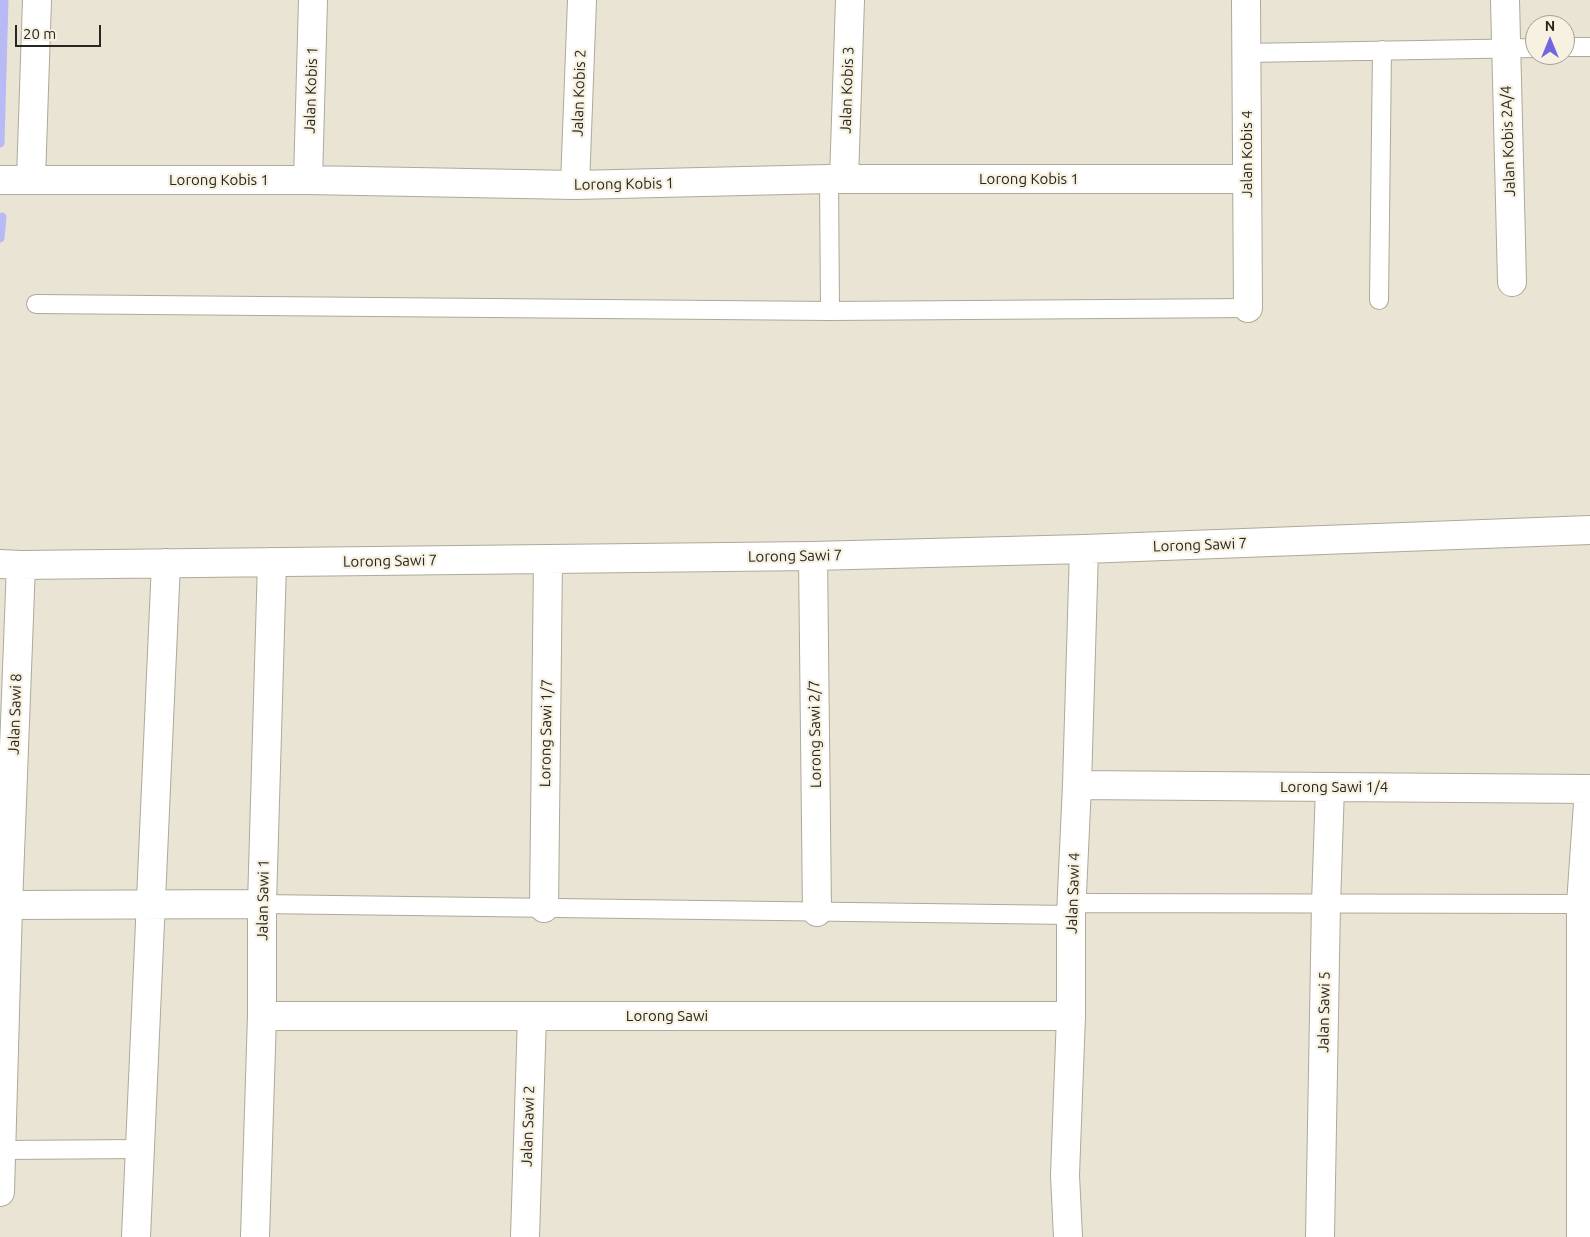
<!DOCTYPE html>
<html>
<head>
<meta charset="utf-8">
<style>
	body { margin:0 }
	#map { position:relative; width:1590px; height:1237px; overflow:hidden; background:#e9e4d3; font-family:Ubuntu,sans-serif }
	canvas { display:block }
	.north { position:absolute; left:1525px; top:15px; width:50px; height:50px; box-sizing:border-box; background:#f6f1e0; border:1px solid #a4a093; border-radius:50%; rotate:0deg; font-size:14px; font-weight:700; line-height:20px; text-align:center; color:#282620 }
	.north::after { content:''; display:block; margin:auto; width:18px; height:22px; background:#7066e0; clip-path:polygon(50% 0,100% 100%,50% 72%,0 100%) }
	.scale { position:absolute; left:15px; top:25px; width:86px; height:22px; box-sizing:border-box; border:2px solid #282620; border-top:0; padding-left:6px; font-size:15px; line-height:18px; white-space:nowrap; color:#282620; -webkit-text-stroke:4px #f6f1e0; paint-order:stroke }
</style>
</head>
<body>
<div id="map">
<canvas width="1590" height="1237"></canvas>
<div class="north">N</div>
<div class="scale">20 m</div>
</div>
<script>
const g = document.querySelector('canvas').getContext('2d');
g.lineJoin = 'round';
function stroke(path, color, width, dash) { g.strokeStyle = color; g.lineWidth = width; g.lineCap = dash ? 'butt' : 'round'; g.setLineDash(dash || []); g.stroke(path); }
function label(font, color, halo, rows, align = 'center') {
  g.font = font + ' Ubuntu,sans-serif'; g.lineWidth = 4.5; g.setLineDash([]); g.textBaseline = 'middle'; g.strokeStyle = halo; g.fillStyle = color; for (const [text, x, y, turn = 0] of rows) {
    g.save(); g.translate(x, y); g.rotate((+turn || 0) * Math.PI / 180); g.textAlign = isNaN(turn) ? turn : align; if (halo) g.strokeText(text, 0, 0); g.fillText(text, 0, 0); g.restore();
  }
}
stroke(new Path2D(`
	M0,143l4,-143
	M0,238l2,-21`), '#b8baf6', 9);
const service = new Path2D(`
	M1565,47h25
	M1246,53l289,-5
	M829,179l1,132
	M1379,300l3,-250
	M36,304l794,7 418,-3
	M1072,903l509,1
	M262,904l809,11
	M2,1150l138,-1`);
const minor = new Path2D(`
	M1246,0l2,308
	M1505,0l7,282
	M31,179l6,-179
	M844,179l6,-179
	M0,180h308l267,5 254,-6h418
	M308,180l5,-180
	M575,185l7,-185
	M813,556l4,356
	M0,564l21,1 792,-9 271,-7 506,-19
	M1077,785l513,4
	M8,905l254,-1
	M544,908l4,-349
	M262,1016h809
	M0,1192l8,-287 13,-340
	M136,1237l30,-674
	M255,1237l7,-221v-112l10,-342
	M525,1237l7,-221
	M1068,1237l-3,-62 6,-159v-101l6,-130 7,-236
	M1320,1237l6,-333 4,-117
	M1581,1237v-333l8,-115`);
stroke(service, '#aea999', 20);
stroke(minor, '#aea999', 30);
stroke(service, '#fff', 18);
stroke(minor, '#fff', 28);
label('15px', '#282620', '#f6f1e0', [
	["Jalan Kobis 1",311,90,-88],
	["Jalan Kobis 3",847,90,-88],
	["Jalan Kobis 2",579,93,-88],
	["Jalan Kobis 2A/4",1508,141,-92],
	["Jalan Kobis 4",1247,154,-90],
	["Lorong Kobis 1",1029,179],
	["Lorong Kobis 1",219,180],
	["Lorong Kobis 1",624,184,-1],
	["Lorong Sawi 7",1200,545,-2],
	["Lorong Sawi 7",795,556,-1],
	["Lorong Sawi 7",390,561,-1],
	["Jalan Sawi 8",15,714,-88],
	["Lorong Sawi 1/7",546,733,-89],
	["Lorong Sawi 2/7",815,734,-91],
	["Lorong Sawi 1/4",1334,787],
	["Jalan Sawi 4",1073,893,-88],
	["Jalan Sawi 1",263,900,-89],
	["Jalan Sawi 5",1324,1012,-89],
	["Lorong Sawi",667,1016],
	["Jalan Sawi 2",528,1126,-88]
]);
</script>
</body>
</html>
